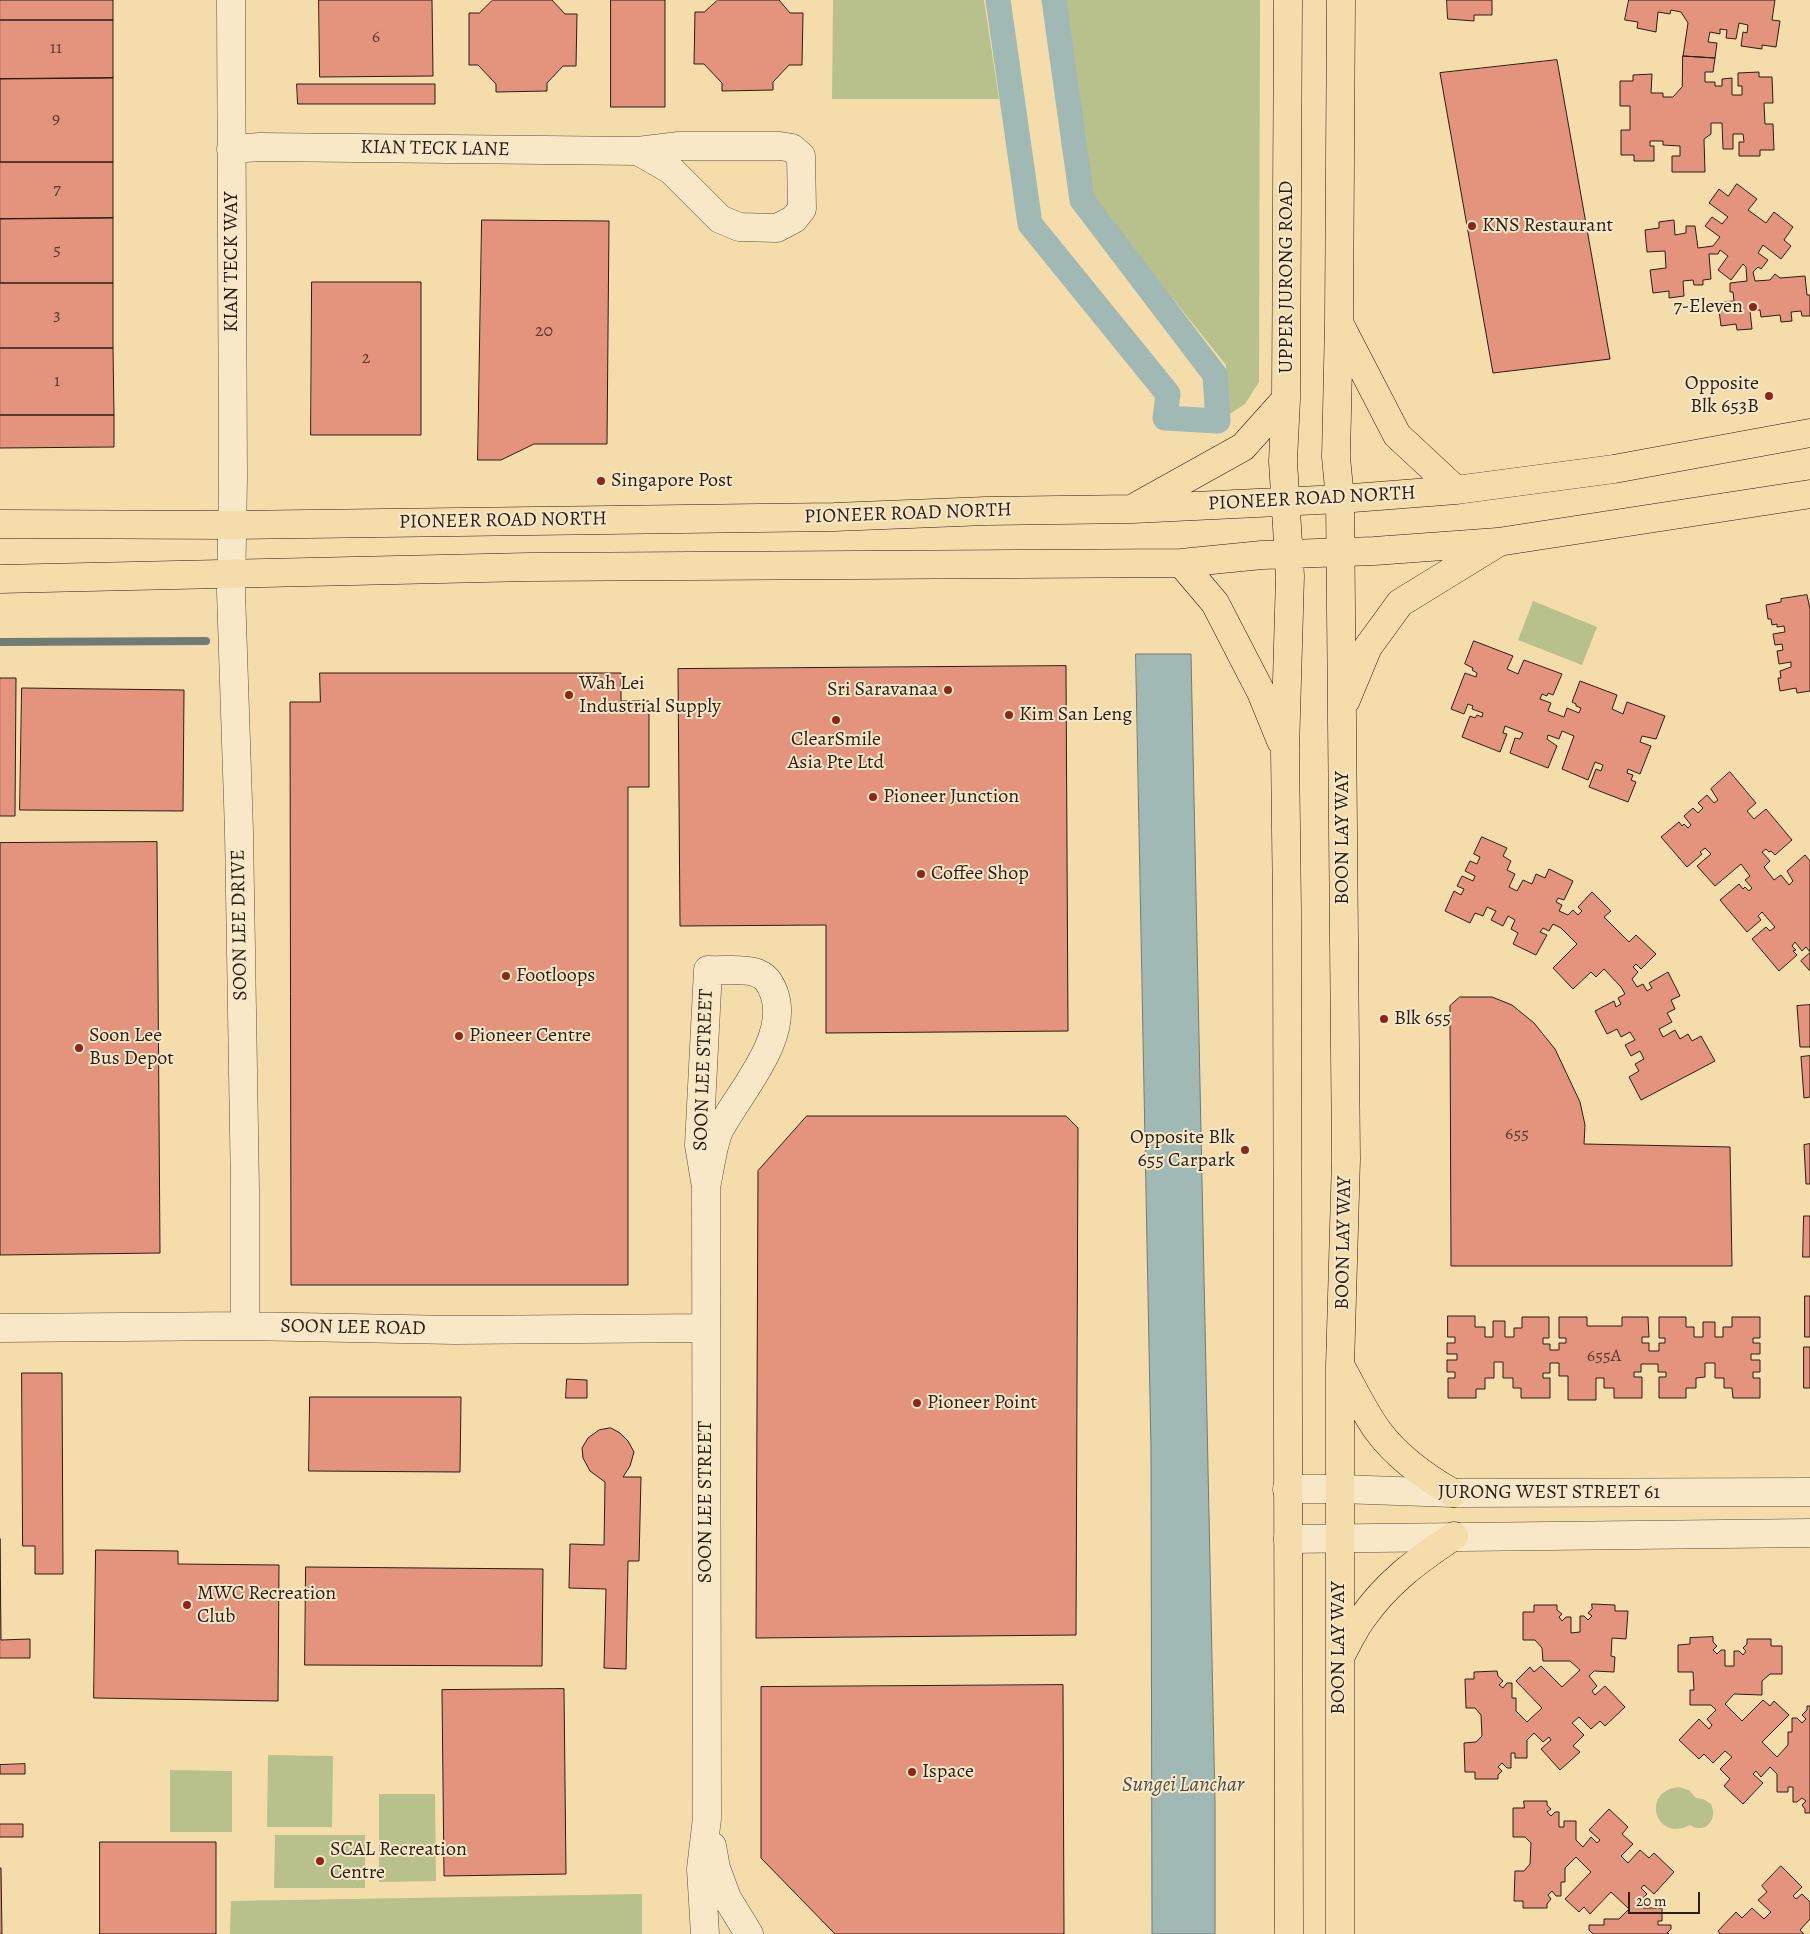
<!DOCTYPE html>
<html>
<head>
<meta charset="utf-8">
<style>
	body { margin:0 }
	#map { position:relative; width:1810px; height:1934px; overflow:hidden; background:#f5dcab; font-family:Alegreya,serif }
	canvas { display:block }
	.scale { position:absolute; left:1628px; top:1892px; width:72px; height:22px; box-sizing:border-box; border:2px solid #291e18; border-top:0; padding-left:6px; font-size:15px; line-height:18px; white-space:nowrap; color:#291e18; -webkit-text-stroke:4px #f8e8c8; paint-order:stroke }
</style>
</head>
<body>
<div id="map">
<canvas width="1810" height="1934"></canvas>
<div class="scale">20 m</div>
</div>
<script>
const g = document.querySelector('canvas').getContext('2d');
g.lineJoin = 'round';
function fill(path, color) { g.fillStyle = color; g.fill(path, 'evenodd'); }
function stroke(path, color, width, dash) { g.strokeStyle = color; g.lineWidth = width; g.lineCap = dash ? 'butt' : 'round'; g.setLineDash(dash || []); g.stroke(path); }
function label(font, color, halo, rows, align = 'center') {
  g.font = font + ' Alegreya,serif'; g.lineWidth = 4; g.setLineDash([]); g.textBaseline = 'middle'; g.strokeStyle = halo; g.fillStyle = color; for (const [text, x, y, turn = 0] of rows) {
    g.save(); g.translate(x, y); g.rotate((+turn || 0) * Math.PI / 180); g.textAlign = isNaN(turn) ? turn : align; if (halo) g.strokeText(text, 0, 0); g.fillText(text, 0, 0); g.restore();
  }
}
fill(new Path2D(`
	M833,0h151l15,99h-167z
	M1064,0h196l-1,382 -14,22 -23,15 4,-54 -134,-167z
	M1533,601l64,26 -15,38 -64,-25z
	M268,1755l65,1 -1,71h-65z
	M170,1770l62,1v61h-62z
	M1678,1787l11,3 7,8 7,1 8,5c7,15 -5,31 -21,21 -34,18 -50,-33 -12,-38z
	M379,1794h56l1,87 -57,1z
	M275,1835h90v53h-91z
	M642,1894v40h-412l1,-33z`), '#b8c18b');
const water = new Path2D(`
	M1136,654h55l24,1149v131h-63l-1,-484z`);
fill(water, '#a0b9b4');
stroke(water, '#707b76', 1);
stroke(new Path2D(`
	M0,642l206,-1`), '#707b76', 8);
stroke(new Path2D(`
	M998,0l32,224 138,170 -3,24 53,3 -3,-46 -133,-175 -28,-200`), '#a0b9b4', 25);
const building = new Path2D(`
	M0,0h113v20h-113z
	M319,0h113l1,76 -113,1z
	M493,0h59l13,14h12l-1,52h-13l-16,17v8l-51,1v-8l-18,-19h-9v-52h10z
	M611,0h54v107h-54z
	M718,0h61l11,13h13l-1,52h-13l-16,17v8l-51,1v-8l-18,-19h-10l1,-52h9z
	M1447,0h45v15h-18v6l-26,-2z
	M1629,0h146l-3,20 8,1 -4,26 -14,-2v4l-21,-3 2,-14 4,1 1,-8 -9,-2 -3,16 -10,-1 1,-8 -7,-1v5l-10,-2 -2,10 9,1 -2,15 -32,-2 5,-33 -7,-11 -10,-2 -1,4 -12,-2 -2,20 -19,-4 1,-6 -13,-2z
	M0,20h113v58l-113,1z
	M1683,56l32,2 -2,14h-8v10h10v4h7v-7l10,-1v17h10v-9h-4v-13l21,-1v5h13l1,26h-9l1,21h8l1,26h-14v6h-21v-14h5l-1,-8h-10v15h-10l-1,-26h-11v11l-7,5 1,33h-33v-16h8v-10l-17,-1v-4h-13v5h4v15h-20v-6h-13v-25h9v-24h-10v-25h13v-6l19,-1 -1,19h12v4h10l9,-10z
	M1557,60l53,299 -117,14 -53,-300z
	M113,78v84h-113v-83z
	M297,84h138v20h-137z
	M0,162h113v56l-113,1z
	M1737,184l20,15 -9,11 18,13 8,-11 19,15 -9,13 7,6 -10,13 -18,-14 -5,8 10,7 -7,9 -3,-2 -5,5 2,9 15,-1 5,-6 5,4 25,-2 2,19h3v21h-8l-1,-5 -10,1 1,9 -11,1 -1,-7 -19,2 -1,-7 -10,1 2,18 -15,1 -1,-6 -15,2 -3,-24 16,-1 -1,-9h-3v-9l17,-2 -1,-14 -3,-3 -12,16 -13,-10 10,-14 -8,-6 -2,4h-9l2,25 -8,1v5h-9l-1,-5 -10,1 1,15 -15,2v-7l-16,2 -3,-23 16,-2 -1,-17 -18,1 -2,-22 14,-2v-6l15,-2 1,15 11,-2v-7h9l3,22 15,-2 7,-9 -15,-11 7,-9 10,7 6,-7 -19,-14 10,-14 9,7z
	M113,218v65h-113v-64z
	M482,220l127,1 -2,223h-73l-33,16h-23z
	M312,282h109v153h-110z
	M0,283h113v65h-113z
	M0,348h113l1,67h-114z
	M0,415h114v32l-114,1z
	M1807,595l3,14v82l-13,2 -1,-5 -16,3 -2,-13h3l-1,-7 11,-4v-5l-12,2 -2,-13 6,-1 -1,-6 -7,1 -2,-11 12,-2 -1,-6 -7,1v-3l-5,1 -1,-6h-3l-2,-14 15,-3v-3z
	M1474,641l39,15 -6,13 11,5 6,-14 38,14 -9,21 -5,-2 -1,3 -5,-2 -2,5 11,4 -3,8 16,6 3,-9 12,5 2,-5 -5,-2v-2l-4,-2 8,-21 37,14 -5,14 11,5 4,-12 38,14 -9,23 -14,-3 -2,6 11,4 -11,28 -12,-5 -1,4 6,2 -2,5 5,2 -8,20 -39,-15 7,-18 5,2 2,-6 -8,-3 -7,18 -26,-11 12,-33 -12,-5 -3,8 -11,-4 -1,4 10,7 -9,22 -38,-15 5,-15 5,1 3,-6 -18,-7 -2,7 4,1 -7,18 -38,-15 8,-21 5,2 2,-3 5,2 1,-4 -11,-4 1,-3 -5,-2 -4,10 -13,-5 14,-36 11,4 1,-4 -5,-3 1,-2 -8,-4z
	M1066,666l2,365 -242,2v-108l-146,1 -2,-257z
	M320,673h301v28h28v86h-21v498h-337l-1,-583h30z
	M0,678h16l-1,138h-15z
	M22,688l162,2 -1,121 -163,-1z
	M1730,772l26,31 -9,8 7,8 12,-10 26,31 -17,15 -4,-4 -2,1 -3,-3 -4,3 8,9 -6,6 10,13 7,-5 8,10 4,-4 -6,-10 18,-16 5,6v91l-4,-5 -4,4 -7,-9 -3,4 4,4 -3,1 4,4 -18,16 -27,-32 14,-12 4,4 5,-4 -13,-15 -4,4 3,4 -14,12 -27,-32 19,-16 4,5 2,-2 4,4 3,-3 -7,-8 5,-4 -9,-12 -26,22 -18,-20 14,-12 -6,-6 -5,4 2,2 -15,13 -26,-30 18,-15 3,4 2,-2 4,4 3,-3 -7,-9 9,-8 5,5 5,-5 -5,-5 9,-8 7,8 4,-3 -7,-11z
	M1482,837l25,11 -4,8 8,5 -4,9 8,4 -6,13 8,4 6,-11 9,4 4,-10 9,4 4,-9 24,12 -9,19 -6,-2 -2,4 6,3 -3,6 9,4 5,-5 5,5 4,-4 -4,-4 14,-15 19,19 -7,6 25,25 7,-7 20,19 -15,15 -5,-5 -3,3 5,5 -6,7 5,8 6,-3 4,7 5,-3 -3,-5 19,-11 12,24 -9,4 4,9 -8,4 5,9 -13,7 4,8 12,-7 5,9 8,-5 4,7 9,-5 14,25 -74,39 -12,-23 10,-6 -4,-7 9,-5 -4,-8 -9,5 -6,-11 10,-5 -5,-8 -9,5 -4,-8 -10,5 -12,-23 19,-10 2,6 5,-3 -3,-6 7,-4 -4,-7 -17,-18 -8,8 -5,-5 -18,17 -20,-21 24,-24 -16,-16 -8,-4 -4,7 -6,-3 -3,4 7,3 -11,20 -23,-11 5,-11 -7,-4 4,-9 -7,-4 -5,10 -12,-6 5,-9 -9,-4 -4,9 -8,-3 -5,10 -25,-12 9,-20 7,4 3,-6 -7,-3 5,-10 11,5 2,-5 -10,-5 5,-10 7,3 3,-7 -6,-3z
	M157,842l3,411 -160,2v-412z
	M1810,953v18l-9,-10z
	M1460,997h32l20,8 22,18 21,26 25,53 5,23 -1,19 146,3 2,119h-281l-1,-260z
	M1810,1005v42h-10l-3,-41z
	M1810,1056v41l-6,1 -3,-41z
	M807,1116h259l12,12 -2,507 -320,3 2,-467z
	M1810,1144v40h-4l-2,-39z
	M1804,1216h6v41h-7z
	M1805,1296h5v41h-5z
	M1448,1316h27v11h10v10h8v-16h12v16h9v-9h8v-11h27v21h-6v6h7v6h9v-7h7v-5h-7v-21h28v9h35v-9h26l1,20h-7v6h7v8h10v-8h6v-5h-6v-21h27v10h8v10h9v-15h12v15h8v-10h9v-10h28v21h-7v5h7v11h-9v6h9v12h-7v6h7v20h-27l-1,-10h-8v-10h-9v-15h-10v14l-9,1v10h-10v10h-27v-21h7v-5h-8v-8h-17v8h-7v5h8v21h-28v-10h-10v-10h-8v22h-28v-24h-9v-13h-9v10h-7v5h7v20h-29v-10h-8v-10h-10v-16h-9v16h-9v11h-9v9h-28v-20h7v-6h-8v-12h10v-6h-10v-11h8v-6h-7z
	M1804,1347h6v41h-6z
	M22,1373h40l1,201h-28v-28h-12z
	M567,1379l20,1v18h-21z
	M310,1397h151l-1,75 -151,-1z
	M611,1428l9,5 8,8 6,11 -4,14 -7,11h18l-2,84h-11l-2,108 -22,-1 2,-79 -37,-1 1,-44 34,1 1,-63 -15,-11 -7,-13 -1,-10 6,-10 11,-8z
	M0,1539l1,101 29,-1v19h-30z
	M96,1550l82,1v13l101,1 -1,136 -184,-3z
	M306,1567l237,2 -1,97 -237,-1z
	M1592,1604l23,1v6h13l-2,28 -14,-1 -1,18 4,1 -1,15 -20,-1 -5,5 8,10 -5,5 3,4 10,-9 20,21 -20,19 -5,-5 -9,8 -12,-12 -7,6 12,12 -11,11 7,6 -20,18 -19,-21 10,-9 -2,-3 -6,5 -9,-9 -7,7v18h-12v-5h-4v15h-4l-5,-5 -4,4 4,4 -4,4v4h-23v-7h-10l-1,-29 12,-1 6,-6 -1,-21 -6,-7h-9l-1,-29h9v-7l23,-1 1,5 5,5 -4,4 4,3 4,-5h5v15h4v13l11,11 15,-14 -26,-27 14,-14 4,5 7,-6 21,21 18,-17 -10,-9h-27l-1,-13 -7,-8h-12v-28h11v-7h23v5l5,4 -3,3 3,4 4,-4h5v16l9,-1v-16h4l4,4 4,-4 -4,-3 4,-4z
	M1713,1637v5l4,4 -4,4 4,4 4,-4h4v16h9v-15h5l4,4 3,-4 -3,-3 4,-4v-5h24v7h11v28h-12l-8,7v14l-28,-1 -9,10 17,17 21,-21 7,6 4,-5 15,14 -27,27 15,15 11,-12v-13h4v-14h5l5,5 4,-4 -4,-4 5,-5v-4h3v107h-5v-4l-3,-4 4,-4 -4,-3 -5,4h-4v-15h-5v5h-11v-18l-7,-7 -9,10 -5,-6 -3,3 10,9 -20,21 -19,-18 6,-7 -10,-10 12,-12 -7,-6 -12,12 -9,-9 -5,5 -20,-19 20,-21 10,10 3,-4 -5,-6 9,-9 -5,-5h-21v-15h4l-1,-18h-15v-27l12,-1v-6z
	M1063,1685l1,249h-229l-74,-76v-171z
	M564,1689l2,185 -122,2 -2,-186z
	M25,1764v10h-25v-9z
	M1524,1801h23v4l4,4 -4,3 4,4 4,-4h4v15h5v-6h12v19l7,7 8,-10 6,6 3,-3 -11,-10 20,-21 19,18 -6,7 11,10 -12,12 7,7 12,-13 9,8 5,-5 20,19 -20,22 -10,-9 -3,3 6,6 -9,9 5,5h19v13h-4v4h13v4l-4,4 2,1h-76l-4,-4v-5h15v-6h15l10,-10 -18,-17 -21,22 -6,-7 -5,5 -14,-13 26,-27 -15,-15 -11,11v14h-4v14h-5l-4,-5 -4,4 3,4 -4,5v4h-24v-7h-9l1,-30h9l6,-7 1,-21 -6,-6h-12v-29h11z
	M0,1824h23v13h-23z
	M100,1842h116v92h-116z
	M1781,1866l21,21 -9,9 3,3 6,-5 8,8v17l-10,11 4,4h-84l-2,-3 18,-19 6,6 10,-10 12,11 7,-7 -13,-12 9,-8 -5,-6z
	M0,1868h1l1,66h-2z`);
fill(building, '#e4937d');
stroke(building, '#291e18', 1);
const minor = new Path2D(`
	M231,0l2,479 -2,113 8,240 6,358v136
	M231,149l29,-2 378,4 41,-5h101l12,2 9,8 1,53 -8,10 -17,9 -38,-1 -19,-8 -49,-49 -33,-19
	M0,1328l245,-2 209,4 252,-2
	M1287,1489h53l113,4 357,-1
	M1288,1539l522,-6
	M712,1846l4,22 11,30 22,36
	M705,1934l-4,-65 6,-51 -1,-631 -7,-42 9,-175c14,1 32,-2 46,2 11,3 16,10 20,21 16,44 -33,97 -53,134 -8,13 -11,44 -15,60`);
const major = new Path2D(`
	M1288,0l-2,399 -3,62 7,115 -5,174 2,159 2,1025
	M1339,323l58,112 59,55
	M1137,506l106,-59 43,-48
	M0,524l233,1 601,-8 152,-6 147,-2 207,-10 116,-9 158,-21 196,-36
	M1181,563l34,40 46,89 20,49
	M0,579l529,-12 652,-4 81,-8 112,-4 124,-9 312,-48
	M1346,700l22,-53 32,-44 96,-59
	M1341,1367c12,21 23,45 37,64 20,27 47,46 75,62
	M1340,1657c7,-12 13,-26 21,-37 25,-37 57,-60 93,-84
	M1340,1934v-568l6,-207 -6,-660 -4,-42 3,-135 2,-322`);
stroke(minor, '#5c4e3d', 29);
stroke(major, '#291e18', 29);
stroke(minor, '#f8e8c8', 28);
stroke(major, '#f5dcab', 28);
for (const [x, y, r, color] of [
	[1472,226,5,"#8f2418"],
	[1753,307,5,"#8f2418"],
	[1769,396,5,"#8f2418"],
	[601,481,5,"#8f2418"],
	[948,690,5,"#8f2418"],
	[569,695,5,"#8f2418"],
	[1009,715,5,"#8f2418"],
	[836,720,5,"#8f2418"],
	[873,797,5,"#8f2418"],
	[921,874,5,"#8f2418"],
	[506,976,5,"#8f2418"],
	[1384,1019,5,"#8f2418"],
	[459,1036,5,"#8f2418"],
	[79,1048,5,"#8f2418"],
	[1245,1150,5,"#8f2418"],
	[917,1403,5,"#8f2418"],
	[187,1605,5,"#8f2418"],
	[912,1772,5,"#8f2418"],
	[320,1861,5,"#8f2418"]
]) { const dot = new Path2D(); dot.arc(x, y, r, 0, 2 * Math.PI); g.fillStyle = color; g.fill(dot); stroke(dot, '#f8e8c8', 2); }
label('18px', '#583b31', null, [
	["6",376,38],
	["11",56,49],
	["9",56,120],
	["7",57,190],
	["5",57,251],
	["3",57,316],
	["20",544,332],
	["2",366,359],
	["1",57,382],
	["655",1517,1135],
	["655A",1604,1357]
]);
label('20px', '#291e18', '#f8e8c8', [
	["KIAN TECK LANE",435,149,1],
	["KIAN TECK WAY",232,262,-90],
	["UPPER JURONG ROAD",1287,277,-90],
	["PIONEER ROAD NORTH",1312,499,-3],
	["PIONEER ROAD NORTH",908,514,-2],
	["PIONEER ROAD NORTH",503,521,-1],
	["BOON LAY WAY",1343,838,-90],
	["SOON LEE DRIVE",240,925,-91],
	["SOON LEE STREET",704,1070,-88],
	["BOON LAY WAY",1344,1243,-89],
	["SOON LEE ROAD",353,1328,1],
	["JURONG WEST STREET 61",1549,1493],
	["SOON LEE STREET",706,1502,-90],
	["BOON LAY WAY",1339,1648,-90]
]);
label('20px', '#291e18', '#f8e8c8', [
	["KNS Restaurant",1482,226],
	["7-Eleven",1743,307,"right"],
	["Opposite",1759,384,"right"],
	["Blk 653B",1759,407,"right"],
	["Singapore Post",611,481],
	["Wah Lei",579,684],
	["Industrial Supply",579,707],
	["Sri Saravanaa",938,690,"right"],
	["Kim San Leng",1019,715],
	["ClearSmile",836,740,"center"],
	["Asia Pte Ltd",836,763,"center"],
	["Pioneer Junction",883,797],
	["Coffee Shop",931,874],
	["Footloops",516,976],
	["Blk 655",1394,1019],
	["Soon Lee",89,1036],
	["Bus Depot",89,1059],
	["Pioneer Centre",469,1036],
	["Opposite Blk",1235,1138,"right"],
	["655 Carpark",1235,1161,"right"],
	["Pioneer Point",927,1403],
	["MWC Recreation",197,1594],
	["Club",197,1617],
	["Ispace",922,1772],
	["SCAL Recreation",330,1850],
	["Centre",330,1873]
], 'left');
label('italic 21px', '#4d4c47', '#f8e8c8', [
	["Sungei Lanchar",1183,1786]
]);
</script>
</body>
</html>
